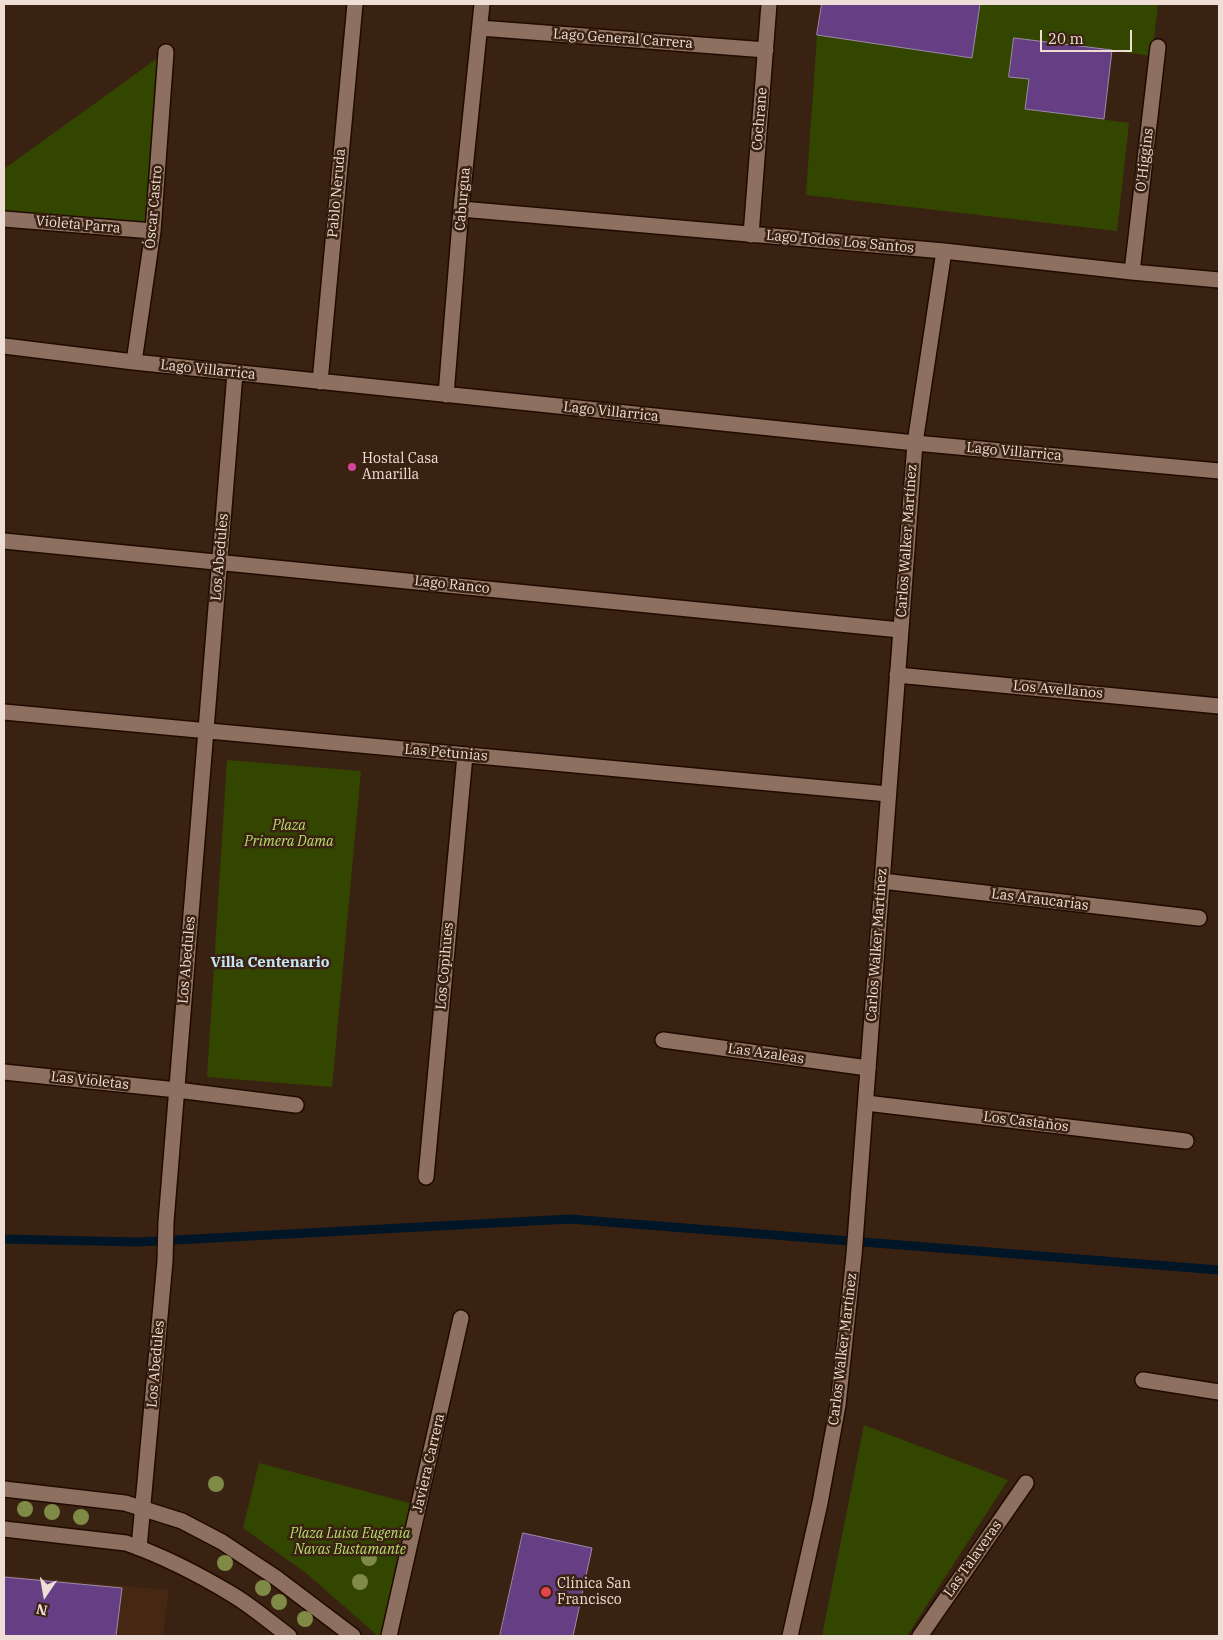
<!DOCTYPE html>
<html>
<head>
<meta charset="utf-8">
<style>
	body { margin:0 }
	#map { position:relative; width:1223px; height:1640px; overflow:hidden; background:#3a2212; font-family:"IBM Plex Serif",serif }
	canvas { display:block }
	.frame { position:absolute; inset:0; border:5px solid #efded5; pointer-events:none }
	.north { position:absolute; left:20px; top:1570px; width:50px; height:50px; -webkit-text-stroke:4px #3a2212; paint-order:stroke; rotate:192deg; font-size:14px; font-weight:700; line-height:20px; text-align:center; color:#efded5 }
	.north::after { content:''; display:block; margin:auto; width:18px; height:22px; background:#efded5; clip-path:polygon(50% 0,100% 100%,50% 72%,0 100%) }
	.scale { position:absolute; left:1040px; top:30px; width:92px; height:22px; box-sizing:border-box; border:2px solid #efded5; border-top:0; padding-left:6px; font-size:15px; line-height:18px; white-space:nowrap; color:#efded5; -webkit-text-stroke:4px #3a2212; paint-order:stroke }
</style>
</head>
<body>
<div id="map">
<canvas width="1223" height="1640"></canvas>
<div class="frame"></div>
<div class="north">N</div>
<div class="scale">20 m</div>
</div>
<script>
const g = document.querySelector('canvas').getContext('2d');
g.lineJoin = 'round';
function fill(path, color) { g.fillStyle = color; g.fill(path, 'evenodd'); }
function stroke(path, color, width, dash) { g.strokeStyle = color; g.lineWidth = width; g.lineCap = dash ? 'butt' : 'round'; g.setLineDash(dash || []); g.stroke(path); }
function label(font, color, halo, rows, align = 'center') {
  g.font = font + ' "IBM Plex Serif",serif'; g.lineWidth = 5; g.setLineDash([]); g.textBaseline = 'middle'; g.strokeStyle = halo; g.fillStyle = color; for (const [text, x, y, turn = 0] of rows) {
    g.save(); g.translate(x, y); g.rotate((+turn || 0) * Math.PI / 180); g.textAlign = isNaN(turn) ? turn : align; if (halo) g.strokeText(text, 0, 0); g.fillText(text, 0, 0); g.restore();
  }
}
fill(new Path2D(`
	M4,1575l165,15 -6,46h-159z`), '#462714');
fill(new Path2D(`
	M980,4h178l-6,52 -138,-18 -5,39 20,2 -4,30 104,14 -12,108 -311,-36 11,-160 155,23z
	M166,52l-13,179 -149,-12v-50z
	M227,760l134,11 -29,316 -125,-10z
	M864,1425l144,55 -101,156h-85z
	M259,1463l154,41 -29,132h-6l-72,-63 -63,-45z`), '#334600');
stroke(new Path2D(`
	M4,1239l134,3 432,-23 649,51`), '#001627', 9);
const building = new Path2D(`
	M822,4h158l-8,54 -155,-23z
	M1014,38l98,12 -8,69 -79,-10 4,-30 -20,-2z
	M523,1533l69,15 -19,88h-73z
	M4,1577l118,11 -6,48h-112z`);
fill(building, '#653e83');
stroke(building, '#9b8ca9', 1);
const street = new Path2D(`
	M480,28l286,22
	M461,209l483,42 188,21 87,8
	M4,219l149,12
	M751,235l18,-231
	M1132,272l26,-225
	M4,346l130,16 781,81 29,-192
	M134,362l19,-131 13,-179
	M320,382l35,-378
	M446,395l15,-186 21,-205
	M4,541l896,89
	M897,675l322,31
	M4,712l884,82
	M882,881l317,37
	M663,1040l205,28
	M4,1072l173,18 119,15
	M866,1103l320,38
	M426,1177l39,-422
	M1143,1380l76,12
	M139,1548l26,-287 1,-39 69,-849
	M389,1636l72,-318
	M920,1636l106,-153`);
const secondary = new Path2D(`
	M4,1489l121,14 57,18 40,21 53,35 78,59
	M4,1529l122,14c37,13 74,32 107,52 20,12 38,28 56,41
	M790,1636l30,-133 18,-98 16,-150 61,-812 304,28`);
stroke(street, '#200a00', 18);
stroke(secondary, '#200a00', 18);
stroke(street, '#8d705f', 15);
stroke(secondary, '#8d705f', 15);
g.fillStyle = '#7f8a46';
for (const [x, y] of [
	[216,1484],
	[25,1509],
	[52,1512],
	[81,1517],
	[369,1558],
	[225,1563],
	[360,1582],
	[263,1588],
	[279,1602],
	[305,1619]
]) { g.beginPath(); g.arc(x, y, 8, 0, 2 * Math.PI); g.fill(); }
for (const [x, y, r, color] of [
	[352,467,5,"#d1479c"],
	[546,1592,6,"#e0444e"]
]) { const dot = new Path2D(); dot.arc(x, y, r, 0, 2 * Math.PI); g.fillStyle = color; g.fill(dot); stroke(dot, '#3a2212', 2); }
label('14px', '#efded5', '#3a2212', [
	["Lago General Carrera",623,39,4],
	["Cochrane",760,119,-85],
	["O'Higgins",1145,160,-83],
	["Pablo Neruda",337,193,-85],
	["Caburgua",463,199,-85],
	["Óscar Castro",154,207,-85],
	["Violeta Parra",78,225,5],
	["Lago Todos Los Santos",840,242,5],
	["Lago Villarrica",208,370,6],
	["Lago Villarrica",611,412,6],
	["Lago Villarrica",1014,452,5],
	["Carlos Walker Martínez",907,541,-86],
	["Los Abedules",220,557,-85],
	["Lago Ranco",452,585,6],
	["Los Avellanos",1058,690,5],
	["Las Petunias",446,753,5],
	["Las Araucarias",1040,900,7],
	["Carlos Walker Martínez",877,945,-86],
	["Los Abedules",187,960,-85],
	["Los Copihues",445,966,-85],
	["Las Azaleas",766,1054,8],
	["Las Violetas",90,1081,6],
	["Los Castaños",1026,1122,7],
	["Carlos Walker Martínez",843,1349,-83],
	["Los Abedules",156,1364,-85],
	["Javiera Carrera",429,1463,-77],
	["Las Talaveras",973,1559,-55]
]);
label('14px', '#efded5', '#3a2212', [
	["Hostal Casa",362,459],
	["Amarilla",362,475],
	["Clínica San",557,1584],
	["Francisco",557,1600]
], 'left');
label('italic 14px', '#b8df70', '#3a2212', [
	["Plaza",289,826],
	["Primera Dama",289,842],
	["Plaza Luisa Eugenia",350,1534],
	["Navas Bustamante",350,1550]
]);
label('bold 15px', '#c5e5f5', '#3a2212', [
	["Villa Centenario",270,963]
]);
</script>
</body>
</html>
